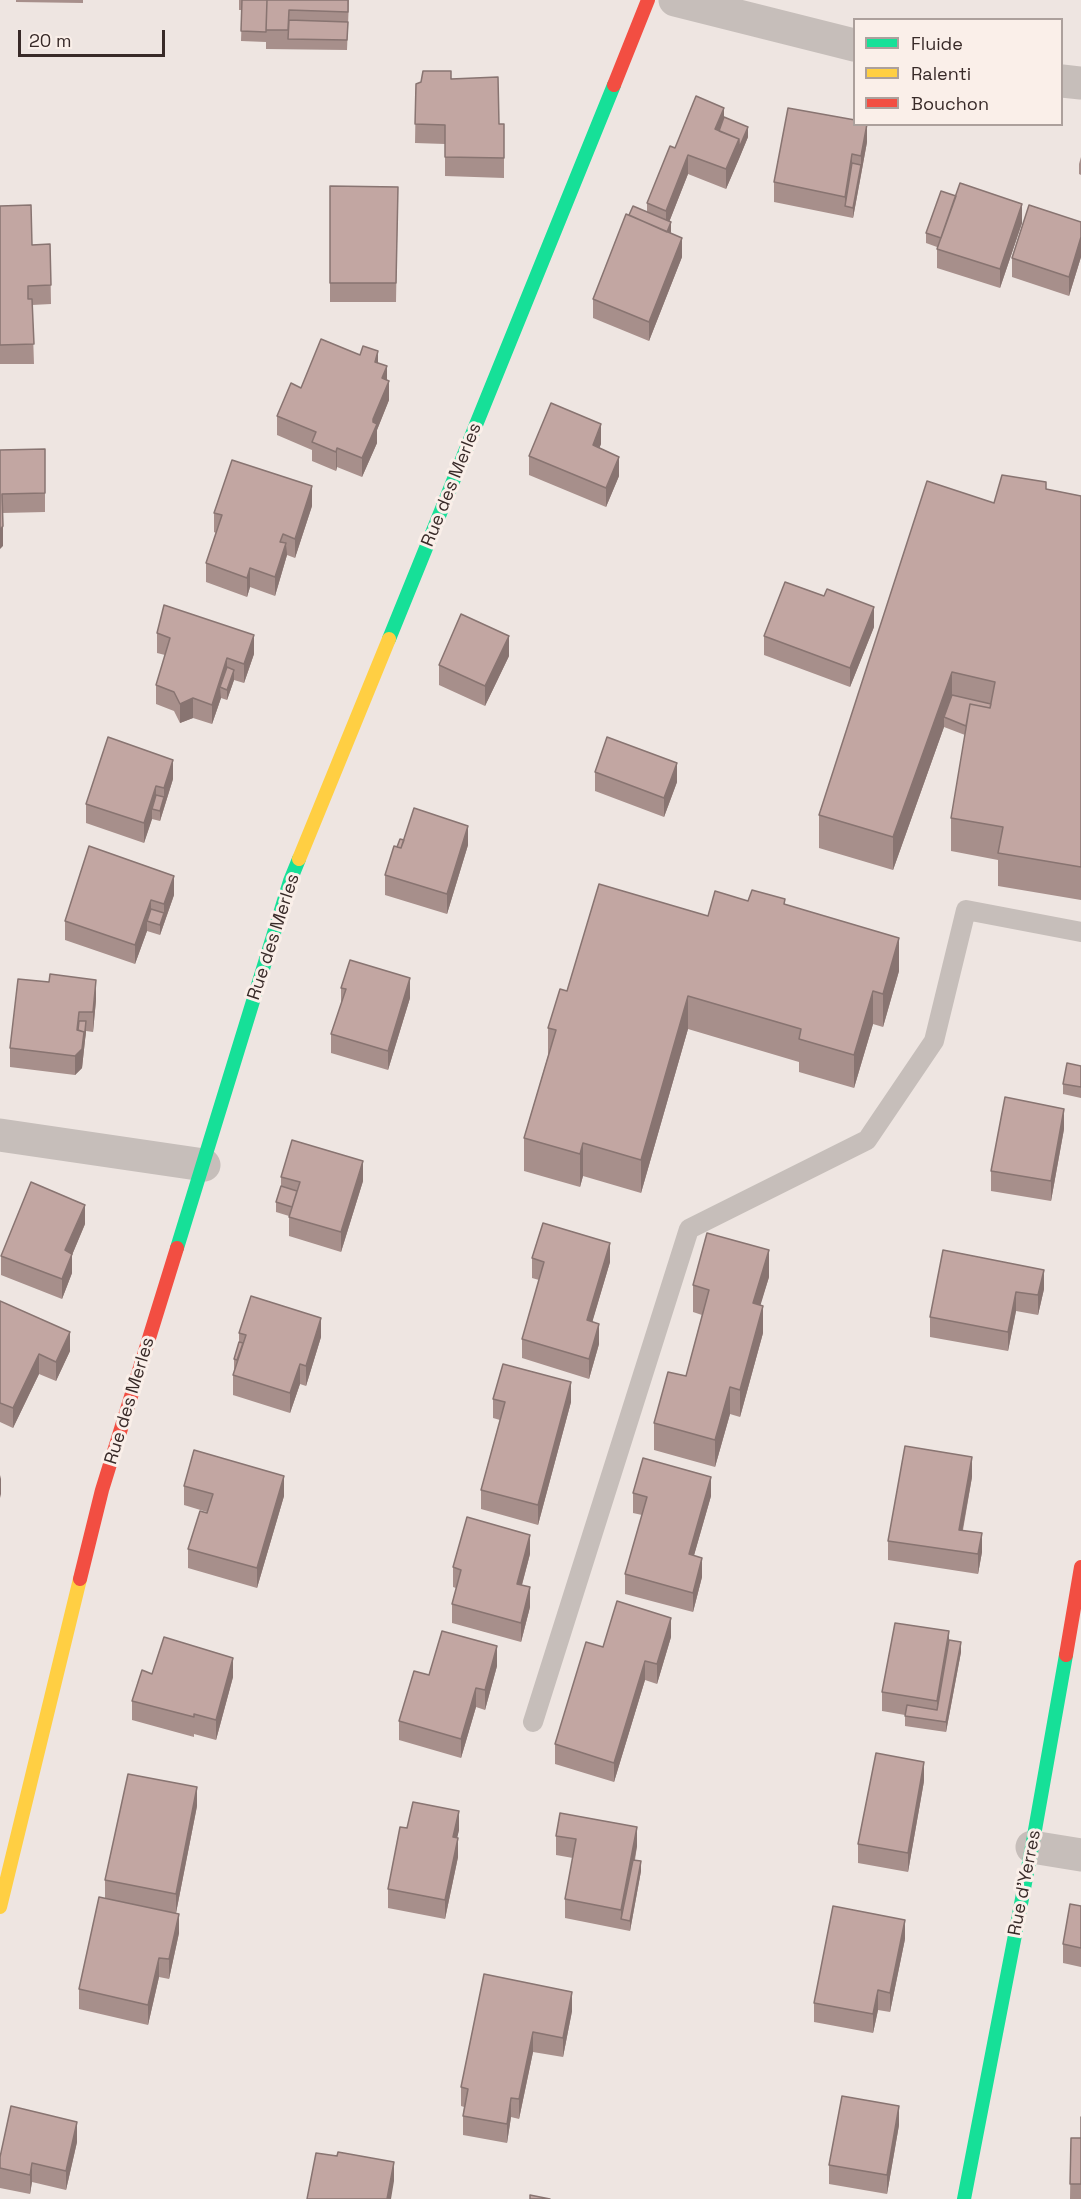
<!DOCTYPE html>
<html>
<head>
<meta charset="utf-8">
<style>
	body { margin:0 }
	#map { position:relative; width:1081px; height:2199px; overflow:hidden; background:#eee5e1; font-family:"Space Grotesk",sans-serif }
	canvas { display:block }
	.legend { position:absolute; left:853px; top:18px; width:210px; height:108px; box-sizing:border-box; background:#faefe9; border:2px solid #aca09c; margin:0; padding:8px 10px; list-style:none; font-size:18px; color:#382a28 }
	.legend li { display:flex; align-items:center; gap:12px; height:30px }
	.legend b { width:30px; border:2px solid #aca09c }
	.scale { position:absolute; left:18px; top:30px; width:147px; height:27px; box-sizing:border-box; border:3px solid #382a28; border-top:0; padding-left:8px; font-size:18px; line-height:21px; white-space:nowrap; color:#382a28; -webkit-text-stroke:4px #faefe9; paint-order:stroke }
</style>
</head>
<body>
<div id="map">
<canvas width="1081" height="2199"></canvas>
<ul class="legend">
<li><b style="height:8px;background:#16e098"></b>Fluide</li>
<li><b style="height:8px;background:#ffcf43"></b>Ralenti</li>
<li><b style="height:8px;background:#f24e42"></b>Bouchon</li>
</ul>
<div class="scale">20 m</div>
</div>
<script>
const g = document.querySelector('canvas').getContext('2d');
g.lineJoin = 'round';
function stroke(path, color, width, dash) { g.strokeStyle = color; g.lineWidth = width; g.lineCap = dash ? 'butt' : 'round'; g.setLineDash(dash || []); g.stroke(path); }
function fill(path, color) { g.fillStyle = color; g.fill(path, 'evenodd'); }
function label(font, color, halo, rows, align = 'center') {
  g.font = font + ' "Space Grotesk",sans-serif'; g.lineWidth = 6; g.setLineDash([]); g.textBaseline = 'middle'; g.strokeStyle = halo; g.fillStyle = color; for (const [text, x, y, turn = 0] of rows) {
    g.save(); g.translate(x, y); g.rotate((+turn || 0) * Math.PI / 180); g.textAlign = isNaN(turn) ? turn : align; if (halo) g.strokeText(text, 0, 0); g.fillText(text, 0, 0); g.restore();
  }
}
stroke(new Path2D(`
	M533,1722l156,-493 178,-89 67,-99 32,-131 115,22`), '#c6beba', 20);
stroke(new Path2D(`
	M675,0l179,45
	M1062,81l19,2
	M0,1135l204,30
	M1032,1847l49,8`), '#c6beba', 33);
stroke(new Path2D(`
	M389,639l225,-554
	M177,1248l113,-367 9,-22
	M964,2199l68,-352 34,-192`), '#16e098', 14);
stroke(new Path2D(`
	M299,859l90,-220
	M0,1907l80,-328`), '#ffcf43', 14);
stroke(new Path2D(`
	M614,85l34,-85
	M80,1579l22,-89 75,-242
	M1066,1655l15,-88`), '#f24e42', 14);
fill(new Path2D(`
	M16,0h67v3l-67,-1z
	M239,0h110l-2,50 -81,-1v-8v1l-25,-1 1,-31h-3z
	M451,79l48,45h5v54l-59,-2v-32l-30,-1 1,-59z
	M724,117l24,20 -22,52 -38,-15 -19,48 1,11 12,24 -33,84 -56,-23v-19l36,-84 18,-3v-9l28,-55z
	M867,142l-14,76 -79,-16v-20z
	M1081,157v18l-2,-1v-10z
	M330,186l68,1 -2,115h-66z
	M956,196l66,27 -22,65 -63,-20v-21l-11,-4v-10z
	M0,206l32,39 18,-1 1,60 -19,1 2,59h-34z
	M1081,222v35l-12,39 -57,-19v-19z
	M378,363l9,17 2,20 -12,30v13l-15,34 -25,-10 -1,4 -24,-10v-11l-35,-15v-19l24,-28z
	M601,444l-2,4 20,28 -13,31 -77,-32v-19z
	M45,449v63l-43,1 1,33 -3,-96z
	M1046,489l35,7v404l-83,-14v-26l-47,-9v-33l14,-83 -21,-8 -51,143 -74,-22v-33l175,-312z
	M312,506l-17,52 -8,-3 -12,41 -25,-9 -3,10 -41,-15v-19l10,-30 -2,-1v-19z
	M874,627l-24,60 -86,-32v-19z
	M157,633l97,21 -10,29 -10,-3 -7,20 -6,-2 -9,26 -19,-6 -13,5 -6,-12 -18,-7v-19l9,-30 -8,-2z
	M509,656l-24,50 -46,-21v-20z
	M595,772l82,10 -13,35 -69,-26z
	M173,779l-13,42 -8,-2 -8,24 -58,-20v-19z
	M404,840l64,5 -21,69 -62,-19v-20l12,-28z
	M89,846l85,49 -14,40 -13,-4 -12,33 -70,-24v-19z
	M748,901l37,3 114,67 -16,56 -10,-3 -19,64 -55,-16v-10l-111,-33 -47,164 -58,-17 -3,11 -56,-16v-33l24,-82v-28l19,-37 141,-75z
	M341,988l69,10 -22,72 -57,-17v-19l10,-30z
	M96,1000l-3,32 -7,-1 -4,37 -7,7 -65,-8v-19z
	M1081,1066v32l-18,-4v-10z
	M1064,1129l-13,72 -60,-10v-20z
	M281,1177l82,4 -22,71 -52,-16v-20l-13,-4v-10l5,-16z
	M85,1224l-13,31v18l-10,26 -61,-24v-19z
	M532,1258l78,4 -18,60 7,22 -10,35 -67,-21v-19l17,-59 -7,-2z
	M1044,1270v19l-6,26 -22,-4 -8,40 -78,-14v-20z
	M769,1277l-9,28 3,28 -23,84 -10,-3 -15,53 -61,-17v-27l32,-47 16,-61 -9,-3v-27z
	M0,1301l70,50 -14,30 -17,-7 -26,54 -13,-6z
	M239,1333l82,4 -15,49 -6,-2 -10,29 -57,-18v-20l2,-5 -1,-1v-10l5,-17z
	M493,1399l78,3 -33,123 -57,-16v-19l19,-70 -7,-2z
	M972,1477l-9,53 19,22 -4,22 -90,-14v-19z
	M184,1486l100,10 -27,92 -69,-20v-19l19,-37 -23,-7z
	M633,1493l78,3 -17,59 8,22 -9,35 -68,-18v-20l17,-59 -9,-2z
	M530,1554l-8,31 8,22 -9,35 -69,-19v-19l4,-16 -3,-1v-20z
	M671,1637l-14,47 -12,-4 -31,102 -59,-18v-20l48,-97z
	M949,1640l12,12 -15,80 -41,-6v-11l-23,-4v-19z
	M497,1666l-12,44 -9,-3 -15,51 -62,-18v-19l30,-46z
	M152,1674l81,3 -17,63 -22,-6v3l-62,-17v-19z
	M924,1781l-16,91 -50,-9v-19z
	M197,1806l-21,107 3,20 -10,46 -10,-2 -11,48 -69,-16v-20l26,-91v-18z
	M407,1828l52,2 -2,7 1,20 -13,62 -57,-11v-19z
	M556,1836l81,10 -2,14 6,11 -11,60 -65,-13v-19l8,-41 -17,-3z
	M1081,1906v61l-18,-4v-19z
	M905,1939l-15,73 -12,-2 -5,23 -59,-11v-19z
	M484,1974l88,37 -9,46 -30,-5 -14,67 -8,-2 -4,26 -44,-8v-19l1,-9 -3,-1v-19z
	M1081,2117v82h-11l1,-61h10z
	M899,2125l-12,69 -58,-10v-19z
	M77,2142l-11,48 -34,-8 -2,12 -30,-6v-31z`), '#a78f8b');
fill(new Path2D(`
	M724,108v19l-9,11v-9z
	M867,124v18l-6,33v-19z
	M748,127v10l-9,22v-11z
	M739,139v20l-13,30v-20z
	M852,154v19l-7,33v-9z
	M688,155v19l-22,56v-19z
	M861,165v10l-8,43v-10z
	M1022,204v19l-22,65v-19z
	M671,222v10l-7,17v-10z
	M1081,237v20l-12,39v-19z
	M682,238v19l-33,84v-19z
	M378,351v20l-3,-9z
	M387,366v19l2,-4v19l-12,30v13l-15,34v-19l11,-39 9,-41z
	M601,424v20l-8,20v-19z
	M337,448v19l-1,4v-19z
	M619,457v19l-13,31v-19z
	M312,486v20l-17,52v-19z
	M3,526v20l-3,3v-19z
	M286,543v10l1,-8v10l-12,41v-19z
	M250,568v19l-3,10v-19z
	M874,607v20l-24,60v-19z
	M254,635v19l-10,29v-19z
	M509,636v20l-24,50v-20z
	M227,658v19l-7,10 1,11 -9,26v-19z
	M234,670v10l-7,20v-10z
	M952,672v33l-8,12v10l-51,143v-33z
	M193,698v20l-13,5v-19z
	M173,760v19l-13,42v-10l4,-14v-9z
	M677,763v19l-13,35v-19z
	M156,786v19l-4,4v10l-8,24v-20z
	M468,826v19l-21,69v-20z
	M174,876v19l-14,40v-10l4,-12v-9z
	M151,900v19l-4,2v10l-12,33v-19z
	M899,938v33l-16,56v-33z
	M410,978v20l-22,72v-19z
	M96,980v20l-3,32v-20z
	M873,991v33l-19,64v-33z
	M688,996v33l-47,164v-33z
	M86,1021v10l-4,37 -7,7v-19z
	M1064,1109v20l-13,72v-20z
	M583,1143v33l-3,11v-33z
	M363,1161v20l-22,71v-20z
	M85,1205v19l-13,31v18l-10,26v-20l3,-29z
	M610,1243v19l-23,78v-20z
	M769,1250v27l-16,53v-27z
	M1044,1270v19l-6,26v-20z
	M1016,1292v19l-8,40v-19z
	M763,1306v27l-23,84v-27z
	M321,1318v19l-15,49v-20z
	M599,1324v20l-10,35v-20z
	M70,1332v19l-14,30v-19z
	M39,1354v20l-26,54v-20z
	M300,1364v20l-10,29v-20z
	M571,1382v20l-33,123v-20z
	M730,1387v27l-15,53v-27z
	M972,1457v20l-13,72v-19z
	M1,1475v19l-1,4v-19z
	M284,1476v20l-27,92v-20z
	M711,1477v19l-22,77v-19z
	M982,1533v19l-4,22v-20z
	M530,1535v19l-13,49v-19z
	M702,1558v19l-9,35v-19z
	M530,1587v20l-9,35v-19z
	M671,1618v19l-14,47v-20z
	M949,1631v19l-12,70v-19z
	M961,1642v10l-15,80v-10z
	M497,1646v20l-12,44v-20z
	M233,1658v19l-17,63v-20z
	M645,1661v19l-31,102v-19z
	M476,1688v19l-15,51v-19z
	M924,1762v19l-16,91v-19z
	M197,1787v19l-21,107v-19z
	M459,1811v19l-6,26v-19z
	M637,1827v19l-14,73h-2v-9z
	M458,1838v19l-13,62v-19z
	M641,1861v10l-11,60v-10z
	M179,1914v19l-10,46v-20z
	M905,1920v19l-15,73v-19z
	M159,1958v19l-11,48v-20z
	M878,1990v20l-5,23v-19z
	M572,1992v19l-9,46v-19z
	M533,2032v20l-14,67v-20z
	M511,2098v19l-4,26v-19z
	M899,2106v19l-12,69v-19z
	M77,2122v20l-11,48v-19z
	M394,2162v19l-3,18h-4z
	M32,2163v19l-2,12v-19z`), '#887471');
const building = new Path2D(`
	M242,0h25l-1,32 -25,-1z
	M267,0h81v12l-59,-2 -1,20h-22z
	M289,20l59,2 -1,18 -59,-1z
	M423,71h28v8l47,-2 1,47h5v34l-59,-1v-32l-30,-1 1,-40 5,-2z
	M696,96l28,12 -9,21 24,10 -13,30 -38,-14 -22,56 -19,-8 23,-57 5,2z
	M788,108l67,12v4h12l-6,32 -9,-2 -7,43 -71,-15z
	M724,117l24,10 -9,21v-9l-20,-8z
	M852,163l9,2 -8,43 -8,-2z
	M960,183l62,21 -22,65 -63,-20z
	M330,186l68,1 -2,96h-66z
	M941,191l15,5 -15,42 -15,-5z
	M31,205l1,40 18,-1 1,41 -23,1v13h4l2,45 -34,1v-139z
	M1029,205l52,17v15l-12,40 -57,-19z
	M633,206l38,16 -4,10 -38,-17z
	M626,214l56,24 -33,84 -56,-23z
	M321,339l39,16 3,-9 15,5 -3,11 12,4 -5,12 7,3 -16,38v3l4,2 -15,34 -25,-10 -1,4 -24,-10 4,-10 -39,-16 14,-33 10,5z
	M551,403l50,21 -8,21 26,12 -13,31 -77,-32z
	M45,449v44l-43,1 1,32 -3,4v-80z
	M232,460l80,26 -17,53 -12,-5 -3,8 6,1 -11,34 -25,-9 -3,10 -41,-15 16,-48 -8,-2z
	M1002,475l44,7v7l35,7v371l-83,-14 5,-26 -52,-9 19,-114 20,4 5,-26 -43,-10 -59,165 -74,-22 108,-334 67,22z
	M785,582l39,14 3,-7 47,18 -24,61 -86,-32z
	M164,605l90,30 -10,29 -17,-6 -15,47 -19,-7 -13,6 -6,-12 -18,-7 14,-47 -13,-5z
	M461,614l48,22 -24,50 -46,-21z
	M227,667l7,3 -7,20 -7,-3z
	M952,695l39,9 -1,4 -20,-4 -4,22 -22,-9z
	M108,737l65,23 -9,28 -8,-2 -12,37 -58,-19z
	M607,737l70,26 -13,35 -69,-26z
	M156,795l8,2 -4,14 -8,-2z
	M414,808l54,18 -21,68 -62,-19 9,-29 7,2z
	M400,839l4,1 -3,8 -4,-1z
	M89,846l85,30 -10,28 -13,-4 -16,45 -70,-24z
	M599,884l109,32 7,-25 33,10 4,-11 33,9 -1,5 115,34 -16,56 -10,-3 -19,64 -55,-16 2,-10 -113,-33 -47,164 -58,-17 -3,11 -56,-16 32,-108 -8,-2 12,-39 7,2z
	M151,909l13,4 -4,12 -13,-4z
	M350,960l60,18 -22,73 -57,-17 15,-45 -5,-1z
	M50,974l46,6 -3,32h-14l-2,18 7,2 -2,17 -7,7 -65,-8 8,-69 31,3z
	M79,1021h7l-2,20v-9l-6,-2z
	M1067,1063l14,3v21l-18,-3z
	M1005,1097l59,12 -13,72 -60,-10z
	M292,1140l71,21 -22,71 -52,-15 11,-35 -19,-5z
	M31,1182l54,23 -20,45 7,4 -10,25 -61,-23z
	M281,1186l16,5 -5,16 -16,-5z
	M543,1223l67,20 -23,77 12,4 -10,35 -67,-20 22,-77 -12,-4z
	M707,1233l62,17 -16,53 10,3 -23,84 -10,-3 -15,53 -61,-17 14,-51 18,4 23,-86 -16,-5z
	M943,1250l101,20 -6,25 -22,-3 -8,40 -78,-15z
	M251,1296l70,22 -15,48 -6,-2 -10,29 -57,-18 13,-40 -7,-2z
	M0,1301l70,31 -14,30 -17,-8 -26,54 -13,-5z
	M239,1342l4,1 -6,17 -3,-1z
	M503,1364l68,18 -33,123 -57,-15 24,-88 -12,-3z
	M905,1446l67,11 -13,73 23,3 -4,21 -90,-13z
	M194,1450l90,26 -27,92 -69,-19 12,-38 7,2 6,-19 -29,-8z
	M643,1458l68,19 -22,77 13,4 -9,35 -68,-19 22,-77 -14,-4z
	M467,1517l63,18 -13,49 13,3 -9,36 -69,-19 9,-34 -8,-3z
	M617,1601l54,17 -14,46 -12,-3 -31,102 -59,-19 31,-102 17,5z
	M895,1623l54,8 -12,70 -55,-9z
	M442,1631l55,15 -12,44 -9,-2 -15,51 -62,-18 15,-50 15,4z
	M164,1637l69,21 -17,62 -22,-6v3l-62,-16 10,-31 10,4z
	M949,1640l12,2 -15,80 -41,-6 2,-11 30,5z
	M876,1753l48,9 -16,91 -50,-9z
	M128,1774l69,13 -21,107 -71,-14z
	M413,1802l46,9 -6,26 5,1 -13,62 -57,-11 12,-62 7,1z
	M560,1813l77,14 -16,83 -56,-11 11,-60 -20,-3z
	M633,1860l8,1 -11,60 -9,-2z
	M99,1897l80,17 -10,45 -10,-1 -11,47 -69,-16z
	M1070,1904l11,2v42l-18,-4z
	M833,1906l72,14 -15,73 -12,-3 -5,24 -59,-11z
	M484,1974l88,18 -9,46 -30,-6 -14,67 -8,-1 -4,26 -44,-8 5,-27 -7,-2z
	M842,2096l57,10 -12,69 -58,-10z
	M11,2106l66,16 -11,49 -34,-8 -2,12 -30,-7v-11z
	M1081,2117v67h-11l1,-46h10z
	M338,2152l56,10 -7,37h-80l9,-46 21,3z
	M530,2195l20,4h-20z`);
fill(building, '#c2a6a2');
stroke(building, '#887471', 1.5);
label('18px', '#382a28', '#faefe9', [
	["Rue des Merles",452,485,-68],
	["Rue des Merles",274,937,-72],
	["Rue des Merles",130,1401,-73],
	["Rue d'Yerres",1025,1883,-79]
]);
</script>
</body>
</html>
